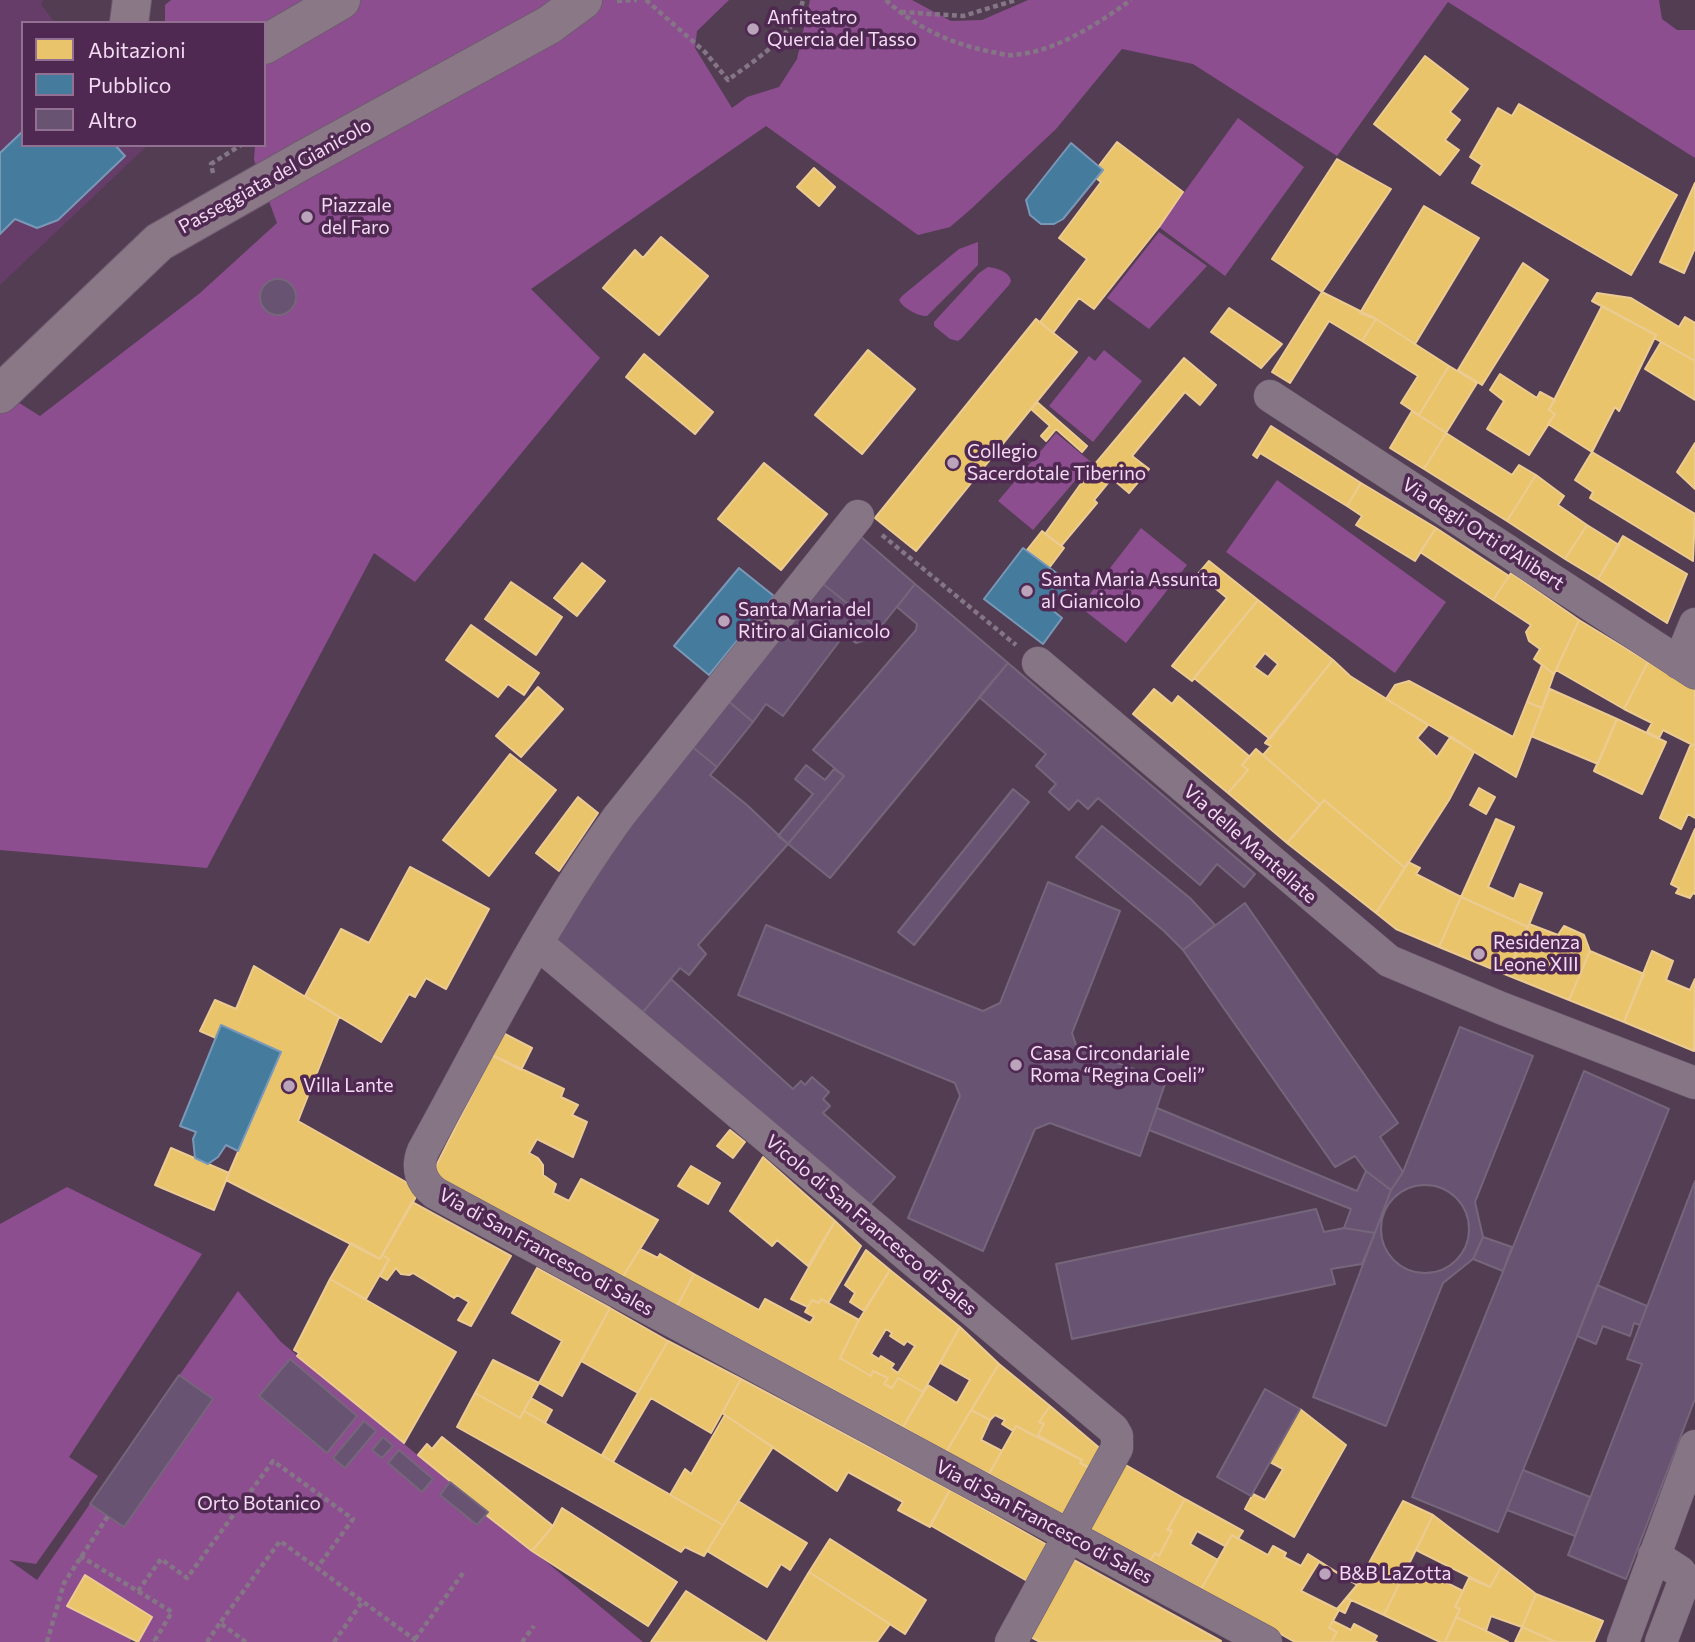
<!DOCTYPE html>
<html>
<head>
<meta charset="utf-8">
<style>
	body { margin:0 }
	#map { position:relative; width:1695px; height:1642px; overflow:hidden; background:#533d53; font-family:Commissioner,sans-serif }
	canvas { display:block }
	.legend { position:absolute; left:21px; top:21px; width:245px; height:126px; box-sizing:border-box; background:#4f2952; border:2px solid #917092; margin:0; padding:9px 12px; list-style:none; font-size:21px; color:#f3dbf3 }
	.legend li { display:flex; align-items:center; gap:14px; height:35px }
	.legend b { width:35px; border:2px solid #917092 }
</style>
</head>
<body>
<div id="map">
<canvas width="1695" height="1642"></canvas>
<ul class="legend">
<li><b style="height:19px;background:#e9c46a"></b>Abitazioni</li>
<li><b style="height:19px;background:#457b9d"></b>Pubblico</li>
<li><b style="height:19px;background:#685372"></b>Altro</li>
</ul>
</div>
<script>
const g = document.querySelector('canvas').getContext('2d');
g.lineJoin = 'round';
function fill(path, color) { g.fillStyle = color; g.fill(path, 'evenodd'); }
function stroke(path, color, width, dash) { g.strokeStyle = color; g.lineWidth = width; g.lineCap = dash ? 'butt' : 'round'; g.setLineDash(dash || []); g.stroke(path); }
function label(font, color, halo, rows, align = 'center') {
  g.font = font + ' Commissioner,sans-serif'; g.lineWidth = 7; g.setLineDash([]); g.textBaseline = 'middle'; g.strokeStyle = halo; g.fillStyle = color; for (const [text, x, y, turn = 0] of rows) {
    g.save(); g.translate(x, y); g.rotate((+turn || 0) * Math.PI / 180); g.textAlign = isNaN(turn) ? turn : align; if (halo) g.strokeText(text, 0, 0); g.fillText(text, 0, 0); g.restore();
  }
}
fill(new Path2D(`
	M0,0h43l-2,4 14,19h-32v122h125l-148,140z`), '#663c68');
fill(new Path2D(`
	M171,0h558l-32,31 -2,17 37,60 15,-11 32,-10 18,-28 13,-59h102l39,21 31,-1 46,-20h631l3,19 15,11h18v128l-247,-156 -111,154 -144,-92 -71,-15 -66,80 -85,80 -21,18 -32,8 -152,-109 -235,163 69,69 -185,224 -41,-29 -167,315 -207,-18v-459l40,25 160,-123 77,-70 -23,-63 1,-15h9v-122h-99v-18z
	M1238,118l66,49 -79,109 -66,-49z
	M1159,232l48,34 -58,63 -42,-31z
	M978,242v23l-51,51c-10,0 -24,-8 -28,-16l3,-4 57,-47z
	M988,267c9,1 22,5 23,14l-2,4 -47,53 -4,3 -8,-2 -16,-13v-4l45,-49z
	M1104,350l38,31 -49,61 -44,-36 40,-50 6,5z
	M1056,433l35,29 -58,68 -35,-29z
	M1277,480l169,122 -51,71 -169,-121z
	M1141,528l46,37 -61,78 -46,-36z
	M67,1187l135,67 -133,203 29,19 -62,88 -27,-4 28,20 201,-289 43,51 362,300h-506l-5,-3 -2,3h-130v-418z`), '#8d4e90');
const homes = new Path2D(`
	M1425,56l43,33 -18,23 10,8 -15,20 14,10 -19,25 -66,-51z
	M1519,104l158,91 -46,80 -159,-92 10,-18 -12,-8 28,-49 14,8z
	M1117,142l66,50 -24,35 -65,82 -15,-11 -26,35 -13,-11 47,-63 -28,-21 42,-56 -9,-7z
	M1337,159l54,30 -69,103 -50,-33z
	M814,168l21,19 -16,19 -22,-19z
	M1695,183v65l-11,25 -24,-11z
	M1424,206l55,32 -64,106 -39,-25 -16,-6z
	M661,237l47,39 -49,59 -56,-47 32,-38 8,8z
	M1523,263l25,17 -66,105 -24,-15z
	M1322,292l54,27 -14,22 -33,-20 -39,62 -18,-11z
	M1597,293l34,5 48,29 6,-10 10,6v38l-41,-23 2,-3 -64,-34z
	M1602,306l54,29 -37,76 -4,-4 -23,45 -44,-28 7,-10 -6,-4z
	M1229,308l53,36 -21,24 -50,-36z
	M1036,319l41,33 -161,199 -41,-33z
	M1376,319l73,47 -30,49 -18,-12 17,-27 -56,-35z
	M1661,342l34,19v39l-50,-31z
	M868,350l47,39 -53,65 -47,-39z
	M644,354l69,58 -18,22 -69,-57z
	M1184,358l32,27 -16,20 -15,-13 -53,64 17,13 -20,24 -34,-29z
	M1449,366l28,17 -31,50 -27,-18z
	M1500,374l37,24 3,-6 15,8 -6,10 6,4 -26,41 -42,-26 17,-28 -14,-11z
	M1037,402l50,44 -5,6 -26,-23 -10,12 -5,-5 9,-10 -19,-17z
	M1412,411l34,22 -22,36 -34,-21z
	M1271,426l90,57 -14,23 -87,-53 -3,5 -4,-3z
	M1446,433l66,42 7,-10 17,10 -29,46 -83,-52z
	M1695,443v46l-18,-17z
	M1592,452l103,62 -2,47 -103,-63 3,-6 -18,-12z
	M764,463l63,51 -46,56 -63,-51z
	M1095,464l17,14 -18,22 3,3 -36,43 -16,-12z
	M1536,475l28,21 -6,9 29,20 -22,34 -58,-38z
	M1361,483l75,45 -21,33 -59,-36 6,-9 -15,-10z
	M1587,525l32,20 -21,34 -33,-20z
	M1436,528l73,48 -16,24 -73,-48z
	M1042,531l22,17 -15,20 -22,-18z
	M1623,536l64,38 -20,49 -69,-44z
	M1209,561l49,39 -66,81 -20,-15 55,-68 -29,-24z
	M582,563l23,18 -28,35 -23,-18z
	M1511,573l68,47 -25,54 -20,-15 6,-10 -11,-8 -3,-9 5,-7 -38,-25z
	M511,582l51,35 -26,38 -51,-36z
	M1258,600l75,60 -63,79 -76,-61zM1265,653l13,11 -10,13 -14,-10z
	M1579,620l69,42 -24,47 -68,-39z
	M471,625l68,48 -15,22 -16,-11 -10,13 -52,-37z
	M1333,660l17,16 78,49 -11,13 20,19 14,-21 23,16 -25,48 -44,68 -81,-68 -4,5 -57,-50 8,-9 -6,-3z
	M1648,662l47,27v57l-32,-16 -4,8 -12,-6 5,-9 -28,-14z
	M1542,665l12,9 -12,34 -15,-6z
	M1409,681l104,56 14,-35 15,6 -26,69 -130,-78 9,-14z
	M538,687l25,22 -42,48 -25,-21z
	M1154,689l18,15 6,-8 71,60 -7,9 6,5 -20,23 -95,-79z
	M1550,689l67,30 -19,45 -67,-28z
	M1617,719l49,23 -24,52 -48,-23z
	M1691,744l4,2v72l-7,-4 -7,15 -21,-11z
	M1256,749l64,56 -33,38 -59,-50 20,-23 -6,-5z
	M510,754l46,36 -67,86 -46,-36z
	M1479,788l16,9 -9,17 -16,-9z
	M578,797l20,16 -39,58 -23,-18z
	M1324,800l81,68 -29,45 -89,-70z
	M1496,819l18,8 -26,60 26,12 6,-15 22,9 -14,34 -67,-30z
	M1695,829v65l-2,-1 -3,5 -14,-5 3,-5 -8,-4z
	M1408,862l12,6 -4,6 45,23 -22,50 -43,-18 -20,-16z
	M410,867l79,42 -43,80 -20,-11 -11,19 -6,-3 -28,48 -76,-46 36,-67 28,14z
	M1461,897l67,30 -21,48 -68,-28z
	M1529,924l29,11 6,-9 20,9 6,16 -21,49 -62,-25z
	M1590,951l54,23 -20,48 -55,-22z
	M1652,951l21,10 -7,19 24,10 5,-11 -1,72 -70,-29z
	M254,966l85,51 -41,104 122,69 -40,69 -154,-79 55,-128 -60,-27 -5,13 -16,-7 15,-31 21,9z
	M503,1033l29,15 -11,22 -29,-15z
	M492,1055l72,34 -3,8 17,8 -6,10 15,7 -14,35 -36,-18 -8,14 9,5 5,7v10l13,9 -3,9 16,8 12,-22 77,41 -36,58 -190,-104z
	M730,1130l15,12 -12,16 -16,-12z
	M171,1148l58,25 -15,37 -59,-25z
	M763,1157l72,64 -27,45 -31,-26 -5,6 -42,-35z
	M691,1166l29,17 -12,21 -30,-18z
	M412,1202l99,54 -40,70 -13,-6 11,-18 -12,-7 -3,3 -41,-25 -4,2 -8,-1 -5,-6 -9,12 -7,-4 9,-17 -7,-4z
	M835,1221l26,25 -33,57 -7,-4 -2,4 -7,-3 -4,7 -17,-8z
	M351,1243l29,16 2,-4 7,4 -23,40 -36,-20z
	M640,1249l18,9 2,-4 34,20 -17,32 -55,-28z
	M866,1250l24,20 -26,41 -14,-9 5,-9 -10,-8z
	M537,1268l73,40 -48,88 -23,-13 23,-42 -50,-28z
	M890,1270l70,57 -37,65 -25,-14 -6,10 -8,-4 4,-6 -15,-7 -2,5 -31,-18 19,-38zM886,1329l6,4 -2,3 14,9 3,-4 8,5 -17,27 -7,-5 3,-4 -13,-8 -2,3 -8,-5z
	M694,1274l65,36 6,-11 45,24 4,-6 -9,-5 7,-12 7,3 2,-4 38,21 -19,38 31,18 2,-5 15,7 -4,6 8,4 6,-10 25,14 -20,35 -226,-121z
	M330,1279l126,73 -52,91 -107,-87 2,-3 -5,-3z
	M610,1308l58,33 -30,52 -57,-32z
	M960,1327l39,37 -53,88 -43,-25 25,-42 29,18 13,-23 -30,-17z
	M668,1341l73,38 -30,54 -60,-35 -38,64 -11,-7z
	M493,1360l46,23 -19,35 -45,-25z
	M999,1364l51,42 -11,16 5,2 -7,13 -21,-11 -3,5 -11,-7 3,-4 -10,-5 -5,5 -19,-10z
	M741,1379l209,111 -20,37 -32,-17 5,-8 -55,-30 -11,19 -115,-78z
	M475,1393l45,25 4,-7 199,114 -19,31 -19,-9 -4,5 -224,-125z
	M531,1398l21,12 -7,13 -21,-12z
	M1050,1406l53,45 -11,18 -12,-6 2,-3 -44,-25 6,-11 -5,-2z
	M1300,1409l46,36 -52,92 -49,-28 8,-15 12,6 18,-31 -13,-7z
	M971,1410l19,10 -9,20 21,11 -13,23 -43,-22z
	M725,1415l48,32 -50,78 -53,-30 15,-26 6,5z
	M1016,1426l66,34 -2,3 12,6 -27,47 -76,-42z
	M442,1437l111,89 -21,25 -46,-36 2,-3 -70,-57 9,-11 5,5z
	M1124,1464l61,35 -18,31 5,1 -13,25 -4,-3 -5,8 -60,-32z
	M950,1490l99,56 -20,36 -99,-57z
	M1185,1499l58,32 -5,8 -6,-4 -7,11 -28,-15 -7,13 28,16 -17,29 -51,-28 5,-8 4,3 13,-25 -4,-2z
	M738,1501l69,42 -17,27 -9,-6 -14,23 -60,-36z
	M1403,1501l30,14 -49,100 -37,-17 10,-13z
	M562,1508l115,74 -29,44 -116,-75 21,-25z
	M1433,1515l68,52 -11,20 -74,-37z
	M1232,1535l36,20 5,-9 13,7 -2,4 17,9 7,-12 49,31 -10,13 4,2 -6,13 -6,-3 -10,18 8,4 -6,10h-36l-94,-53z
	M830,1539l96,61 -21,34 -96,-62z
	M1072,1559l149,82 -181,1 -11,-6z
	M1319,1562l38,23 -20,24 -36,-18z
	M1409,1564l54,27 -8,16 5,2 -15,33h-5l-56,-27z
	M1501,1567l35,27 -14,33 -31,-11 -5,15 -30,-14 4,-8 -5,-2 14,-29 21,9z
	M809,1572l81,52 -13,18h-226l35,-51 81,51z
	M85,1575l67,42 -14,25 -71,-36z
	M1536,1594l67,27 -9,21h-38l-34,-15z
	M1456,1617l30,14 22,11h-63z
	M1333,1621l18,9 3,-6 23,12 -3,5 3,1h-46l6,-10 -8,-4z
	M1522,1627l34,15h-41z`);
fill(homes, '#e9c46a');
stroke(homes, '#eccb93', 2);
const public = new Path2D(`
	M23,131v14h92l10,11 -67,64 -21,8 -22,-9 -15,15v-81z
	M1071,143l32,27 -40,49 -9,5h-13l-11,-9 -4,-15z
	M1023,548l47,35 -19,26 11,9 -19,26 -59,-45z
	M739,568l35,28 -65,79 -35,-29z
	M221,1025l60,27 -43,99 -12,-6 -8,12 -10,7 -13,-6 -2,-19 3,-7 -16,-6z`);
fill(public, '#457b9d');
stroke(public, '#7998b7', 2);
const building = new Path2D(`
	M260 297a18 18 0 1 1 36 0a18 18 0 1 1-36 0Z
	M860,536l55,48 -36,45 -57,-46z
	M822,583l57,46 -9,11 -7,-5 -1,6 -6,2 -12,-8 -61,81 -17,-12 -13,18 -26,-22z
	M915,584l93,79 -178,215 -42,-34 56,-68 -31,-26 103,-120 1,-6 -20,-17z
	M1008,663l247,211 -11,13 -27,-23 -17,21 -102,-87 -10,11 -10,-9 -9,10 -20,-18 7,-8 -20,-18 10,-12 -67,-57z
	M727,700l26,22 -36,45 -27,-22z
	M690,745l27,22 -7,8 37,30 41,39 -90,101 8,9 -17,21 -9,-7 -37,44 -91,-76 64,-99z
	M806,765l19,15 9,-11 10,7 -56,68 -10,-8 35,-42 -18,-15z
	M1013,789l16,13 -115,143 -16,-13z
	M1102,826l88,72 25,27 -32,25 -19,-19 -88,-74z
	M1048,882l72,29 -48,122 5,15 89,33 -26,75 -90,-33 -15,6 -52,122 -75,-33 52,-122 -5,-13 -217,-88 28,-70 217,86 17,-8z
	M1245,903l153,220 -18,14 23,35 -12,18 -25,-19 -11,-15 -20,11 -152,-217z
	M671,979l122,110 8,-8 4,4 7,-8 17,15 -6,7 7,7 -7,7 72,64 -28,31 -224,-196z
	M1460,1027l73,29 -58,146 8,35 -10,22 -30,24 -57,143 -73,-29 78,-207 12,-18z
	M1584,1071l85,38 -171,423 -86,-35z
	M1157,1108l200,83 9,-20 25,19 -16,43 -31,-5 7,-19 -202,-79z
	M1695,1181v218l-69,180 -58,-24 74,-191 -15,-5z
	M1381 1229a44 44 0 1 1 88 0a44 44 0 1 1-88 0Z
	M1316,1209l8,23 20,-4 31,5 -13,31 -31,5 4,15 -263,55 -16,-75z
	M1483,1237l29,10 -9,24 -30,-12z
	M1597,1285l50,21 -7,19 -6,-2 -4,13 -27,-10 -7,18 -19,-8z
	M290,1359l67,57 -30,37 -68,-57z
	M179,1375l34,24 -89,128 -34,-23z
	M1265,1389l35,20 -49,87 -34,-19z
	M364,1421l12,10 -31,37 -12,-10z
	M383,1437l10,9 -11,12 -10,-8z
	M399,1450l34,29 -11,13 -34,-29z
	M1523,1470l67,27 -15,39 -68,-26z
	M450,1482l38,30 -11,13 -37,-30z`);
fill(building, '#685372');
stroke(building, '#76667b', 2);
const street = new Path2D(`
	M1270,396l425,277
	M858,516l-239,300c-76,105 -134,222 -196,335 -7,17 -2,31 12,42l831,449
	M1038,663l351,298 112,47 194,75
	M1679,663l16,-39
	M537,943l576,486 4,7v12l-106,194
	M1654,1555l26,17 5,7 -24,63
	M1623,1642l72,-196`);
const secondary = new Path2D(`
	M129,23l3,-23
	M264,45l77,-45
	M0,394l159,-152 144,-82 246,-135 34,-25`);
stroke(street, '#6f5c70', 33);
stroke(secondary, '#6f5c70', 40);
stroke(new Path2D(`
	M646,0l59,52 23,28c28,-21 67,-44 75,-80
	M886,0c30,28 66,44 106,52 7,1 15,4 21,3 43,-3 84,-31 118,-55
	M617,1l20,-1
	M901,12l62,4 53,-16
	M213,173l-2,-9 30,-19
	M882,535l134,110
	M80,1556l92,56 -17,28 4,2
	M138,1591l23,-32 26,19 86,-117 80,58 -36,49
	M415,1639l48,-66
	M47,1642l17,-59 44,-67
	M207,1642l13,-19
	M246,1642l-26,-19 60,-82 138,101
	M334,1642l29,-41
	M522,1642l12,-16`), '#857686', 4.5, [5, 3.5]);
stroke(street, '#857585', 32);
stroke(secondary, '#8b7887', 38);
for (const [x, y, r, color] of [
	[753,29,7,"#bba4bb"],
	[307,217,7,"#bba4bb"],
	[953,463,7,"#bba4bb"],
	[1027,591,7,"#bba4bb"],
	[724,621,7,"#bba4bb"],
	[1479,954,7,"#bba4bb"],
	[1016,1065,7,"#bba4bb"],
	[289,1086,7,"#bba4bb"],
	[1325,1574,7,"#bba4bb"]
]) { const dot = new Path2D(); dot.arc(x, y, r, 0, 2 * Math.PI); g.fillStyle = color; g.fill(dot); stroke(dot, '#4f2952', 2.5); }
label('19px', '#f3dbf3', '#4f2952', [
	["Anfiteatro",767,18],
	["Quercia del Tasso",767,40],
	["Piazzale",321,206],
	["del Faro",321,228],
	["Collegio",967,452],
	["Sacerdotale Tiberino",967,474],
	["Santa Maria Assunta",1041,580],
	["al Gianicolo",1041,602],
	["Santa Maria del",738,610],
	["Ritiro al Gianicolo",738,632],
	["Residenza",1493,943],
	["Leone XIII",1493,965],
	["Casa Circondariale",1030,1054],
	["Roma “Regina Coeli”",1030,1076],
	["Villa Lante",303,1086],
	["B&B LaZotta",1339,1574]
], 'left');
label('19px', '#f3dbf3', '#4f2952', [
	["Passeggiata del Gianicolo",275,176,-29],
	["Via degli Orti d'Alibert",1483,534,33],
	["Via delle Mantellate",1250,844,41],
	["Vicolo di San Francesco di Sales",871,1225,40],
	["Via di San Francesco di Sales",546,1252,29],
	["Via di San Francesco di Sales",1044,1522,28]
]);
label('19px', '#f1dbf2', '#4f2952', [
	["Orto Botanico",259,1504]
]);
</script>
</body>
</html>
